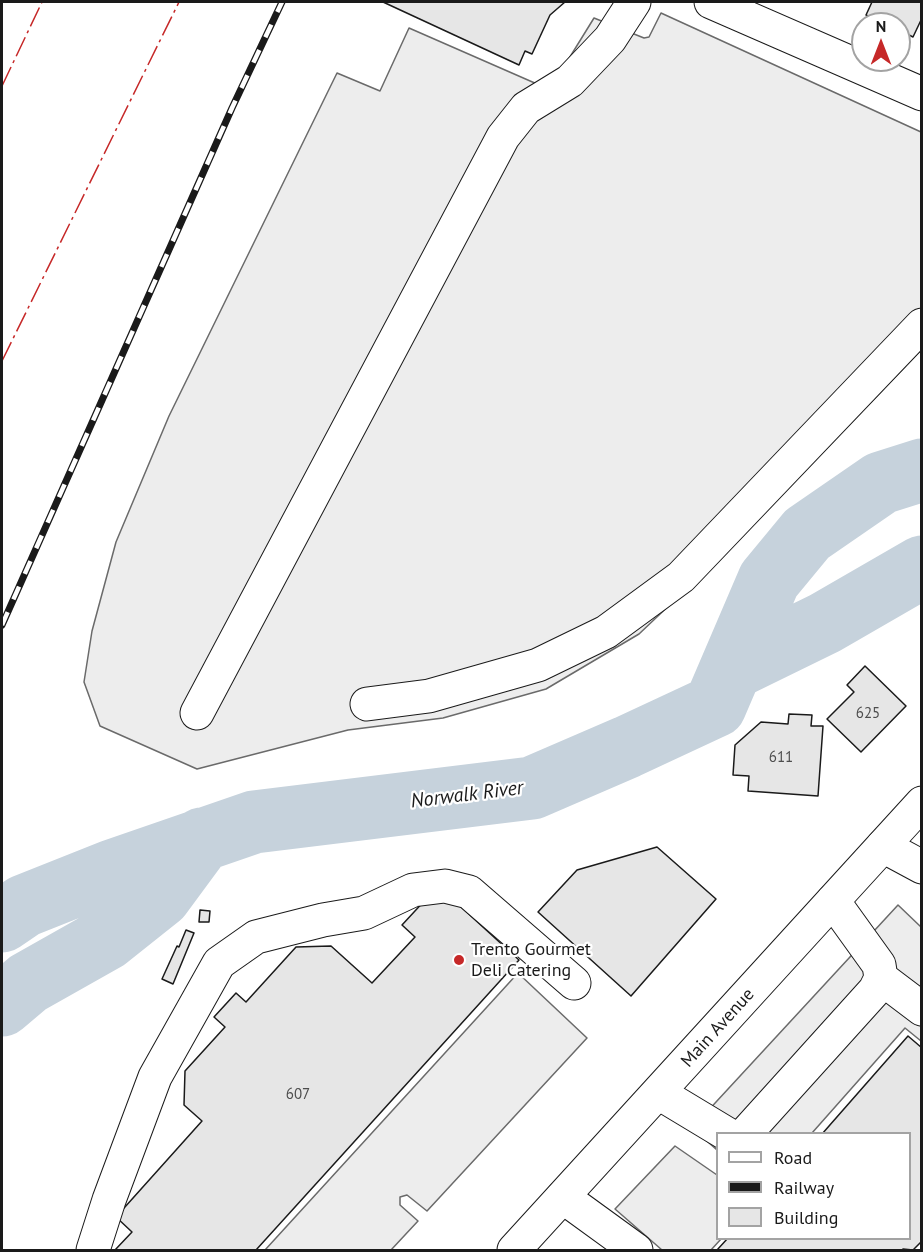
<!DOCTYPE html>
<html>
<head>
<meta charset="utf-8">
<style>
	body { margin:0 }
	#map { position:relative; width:923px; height:1252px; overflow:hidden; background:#fff; font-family:"PT Sans",sans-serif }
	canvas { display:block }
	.frame { position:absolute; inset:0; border:3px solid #1a1a1a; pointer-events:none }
	.legend { position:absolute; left:716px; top:1132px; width:195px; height:108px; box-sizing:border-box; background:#fff; border:2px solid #a3a3a3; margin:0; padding:8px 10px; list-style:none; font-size:18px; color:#1a1a1a }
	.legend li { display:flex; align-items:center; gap:12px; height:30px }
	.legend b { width:30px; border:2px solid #a3a3a3 }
	.north { position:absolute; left:851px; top:12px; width:60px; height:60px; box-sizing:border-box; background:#fff; border:2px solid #a3a3a3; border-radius:50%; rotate:0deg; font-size:16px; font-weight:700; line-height:24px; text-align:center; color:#1a1a1a }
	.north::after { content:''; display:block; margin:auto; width:21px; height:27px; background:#c62828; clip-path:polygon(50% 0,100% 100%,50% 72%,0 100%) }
</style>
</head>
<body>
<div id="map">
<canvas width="923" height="1252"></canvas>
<div class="frame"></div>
<ul class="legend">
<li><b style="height:8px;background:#fff"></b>Road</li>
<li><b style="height:8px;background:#1a1a1a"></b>Railway</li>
<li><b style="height:16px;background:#e6e6e6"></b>Building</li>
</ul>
<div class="north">N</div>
</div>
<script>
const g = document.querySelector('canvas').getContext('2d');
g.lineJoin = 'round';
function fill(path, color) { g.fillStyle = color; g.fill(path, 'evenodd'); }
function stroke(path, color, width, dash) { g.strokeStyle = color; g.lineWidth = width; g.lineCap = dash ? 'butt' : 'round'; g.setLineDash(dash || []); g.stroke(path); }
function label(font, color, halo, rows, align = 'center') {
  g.font = font + ' "PT Sans",sans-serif'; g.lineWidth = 4.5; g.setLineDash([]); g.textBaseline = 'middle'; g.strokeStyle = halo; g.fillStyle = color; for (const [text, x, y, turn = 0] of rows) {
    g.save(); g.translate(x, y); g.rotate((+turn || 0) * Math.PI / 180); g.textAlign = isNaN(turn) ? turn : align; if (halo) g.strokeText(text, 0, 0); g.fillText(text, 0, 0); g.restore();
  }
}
const parking = new Path2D(`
	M661,13l260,119v218l-186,193 -96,91 -93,55 -103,29 -95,12 -151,39 -97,-43 -16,-44 8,-51 24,-89 53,-126 168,-343 43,18 29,-63 128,56 23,-11 34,-55 50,20 5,-1z
	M898,905l23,22v114l-16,-13 -93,105 -94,1 -1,16 -25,-22z
	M518,973l69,65 -160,173 -20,-16 -7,2v8l18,16 -27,29h-126z
	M675,1146l42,29 1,63 3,1 -10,11h-49l-47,-41z`);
fill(parking, '#ededed');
stroke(parking, '#6a6a6a', 1.5);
stroke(new Path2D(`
	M731,669l94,-46 97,-56
	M2,921l22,-15 88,-35 142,-49 278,-34 95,-41 88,-41 54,-126 38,-46 74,-51 41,-13
	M2,1005l26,-22 78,-44 54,-43 42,-57`), '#c6d2dc', 63);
const building = new Path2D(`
	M383,2h182l-15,13 -18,39 -7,-3 -6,14z
	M872,2h50v16l-9,19 -14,-7v-6h-14l-19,-9z
	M865,666l41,40 -45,46 -34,-33 27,-27 -7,-7z
	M789,714l23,1 -1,11h12l-5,70 -70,-5 1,-15 -16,-1 2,-30 26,-23 27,2z
	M657,847l59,52 -85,97 -93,-84 39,-42z
	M449,896l70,64 -263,290h-141l17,-18 -16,-15 86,-96 -18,-16 1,-34 40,-44 -11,-10 22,-24 10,9 50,-55 35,-1 41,37 43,-46 -13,-12 25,-27z
	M200,910l10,1 -1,11h-10z
	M186,930l8,3 -21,51 -11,-5 15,-33 2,1z
	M908,1036l14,12v193l-9,9 -10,-1 -1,1h-185l11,-12h182v-104h-88z`);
fill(building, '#e6e6e6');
stroke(building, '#1a1a1a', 1.5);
const minor = new Path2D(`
	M711,2l211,92
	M367,704l62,-8 109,-31 68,-33 75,-55 241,-252
	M197,713l306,-576 23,-29 44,-27 40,-42 24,-37
	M883,846l39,21
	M881,978l41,31
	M659,1093l68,41
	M745,1134l130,-144 6,-12 -2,-13 -46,-64
	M563,1197l73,53
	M93,1250l16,-50 46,-123 64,-114 37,-26 67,-17 41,-7 49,-23 32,-4 24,6 105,91`);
const highway = new Path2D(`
	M514,1250l408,-447`);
stroke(minor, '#1a1a1a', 35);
stroke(highway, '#1a1a1a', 35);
stroke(minor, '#fff', 33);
stroke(highway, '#fff', 33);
const rail = new Path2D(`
	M2,625l230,-517 50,-106`);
stroke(rail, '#1a1a1a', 7);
stroke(rail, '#fff', 4.5, [14]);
stroke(new Path2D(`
	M2,86l40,-84
	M2,361l177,-359`), '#c62828', 1.5, [21, 4.5, 3, 4.5]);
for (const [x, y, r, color] of [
	[459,960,6,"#c62828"]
]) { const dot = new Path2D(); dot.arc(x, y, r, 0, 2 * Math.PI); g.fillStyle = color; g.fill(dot); stroke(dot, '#fff', 2); }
label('15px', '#4d4d4d', null, [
	["625",868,714],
	["611",781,758],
	["607",298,1095]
]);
label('18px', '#1a1a1a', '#fff', [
	["Trento Gourmet",471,950],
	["Deli Catering",471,971]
], 'left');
label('18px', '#1a1a1a', '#fff', [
	["Main Avenue",718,1028,-48]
]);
label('italic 20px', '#1a1a1a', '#fff', [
	["Norwalk River",467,795,-7]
]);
</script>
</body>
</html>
